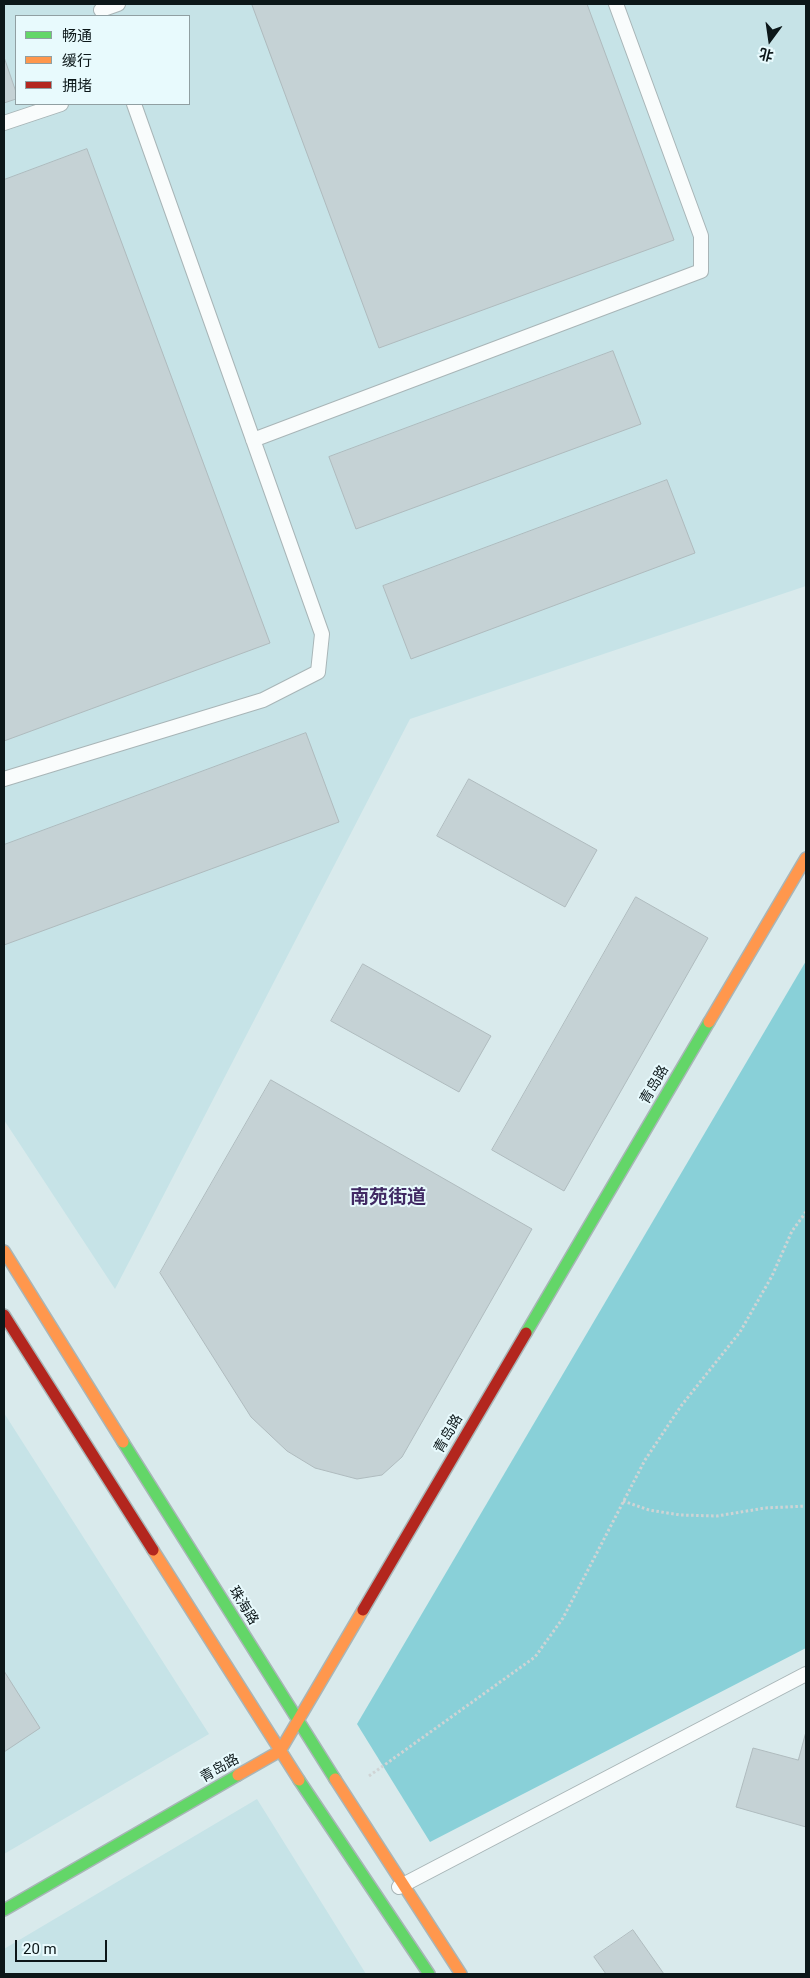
<!DOCTYPE html>
<html>
<head>
<meta charset="utf-8">
<style>
	body { margin:0 }
	#map { position:relative; width:810px; height:1978px; overflow:hidden; background:#d9eaec; font-family:Roboto,"Noto Sans SC",sans-serif }
	canvas { display:block }
	.frame { position:absolute; inset:0; border:5px solid #0c1719; pointer-events:none }
	.legend { position:absolute; left:15px; top:15px; width:175px; height:90px; box-sizing:border-box; background:#e8fafd; border:1px solid #909fa2; margin:0; padding:6px 9px; list-style:none; font-size:15px; color:#0c1719 }
	.legend li { display:flex; align-items:center; gap:10px; height:25px }
	.legend b { width:25px; border:1px solid #909fa2 }
	.north { position:absolute; left:745px; top:15px; width:50px; height:50px; -webkit-text-stroke:4px #e8fafd; paint-order:stroke; rotate:194deg; font-size:14px; font-weight:700; line-height:20px; text-align:center; color:#0c1719 }
	.north::after { content:''; display:block; margin:auto; width:18px; height:22px; background:#0c1719; clip-path:polygon(50% 0,100% 100%,50% 72%,0 100%) }
	.scale { position:absolute; left:15px; top:1940px; width:92px; height:22px; box-sizing:border-box; border:2px solid #0c1719; border-top:0; padding-left:6px; font-size:15px; line-height:18px; white-space:nowrap; color:#0c1719; -webkit-text-stroke:4px #e8fafd; paint-order:stroke }
</style>
</head>
<body>
<div id="map">
<canvas width="810" height="1978"></canvas>
<div class="frame"></div>
<ul class="legend">
<li><b style="height:6px;background:#63d668"></b>畅通</li>
<li><b style="height:6px;background:#ff974d"></b>缓行</li>
<li><b style="height:6px;background:#b3261e"></b>拥堵</li>
</ul>
<div class="north">北</div>
<div class="scale">20 m</div>
</div>
<script>
const g = document.querySelector('canvas').getContext('2d');
g.lineJoin = 'round';
function fill(path, color) { g.fillStyle = color; g.fill(path, 'evenodd'); }
function stroke(path, color, width, dash) { g.strokeStyle = color; g.lineWidth = width; g.lineCap = dash ? 'butt' : 'round'; g.setLineDash(dash || []); g.stroke(path); }
function label(font, color, halo, rows, align = 'center') {
  g.font = font + ' Roboto,"Noto Sans SC",sans-serif'; g.lineWidth = 4; g.setLineDash([]); g.textBaseline = 'middle'; g.strokeStyle = halo; g.fillStyle = color; for (const [text, x, y, turn = 0] of rows) {
    g.save(); g.translate(x, y); g.rotate((+turn || 0) * Math.PI / 180); g.textAlign = isNaN(turn) ? turn : align; if (halo) g.strokeText(text, 0, 0); g.fillText(text, 0, 0); g.restore();
  }
}
fill(new Path2D(`
	M4,4h802v582l-396,133 -295,570 -111,-169zM16,16h173v88h-173z
	M4,1413l205,321 -205,120z
	M257,1799l109,175h-362v-25z`), '#c6e3e7');
fill(new Path2D(`
	M806,961v687l-376,194 -73,-118z`), '#89d0d8');
const building = new Path2D(`
	M256,4h331l87,236 -295,108 -127,-343z
	M4,57l12,35v7l-12,4z
	M87,149l183,494 -266,98v-561z
	M613,351l28,73 -285,105 -27,-72z
	M667,480l28,73 -284,106 -28,-73z
	M306,733l33,89 -335,123v-100z
	M469,779l128,71 -32,57 -128,-71z
	M636,897l72,41 -144,253 -72,-41z
	M363,964l128,72 -32,56 -128,-71z
	M271,1080l261,149 -130,228 -20,18 -25,4 -42,-11 -28,-17 -36,-34 -91,-144z
	M4,1671l36,57 -36,24z
	M806,1732v95l-70,-20 17,-59 45,12z
	M633,1930l31,44h-58l-12,-17z`);
fill(building, '#c5d2d5');
stroke(building, '#afbbbe', 1);
const lane = new Path2D(`
	M101,10l17,-6
	M4,123l57,-19
	M253,440l448,-169v-35l-85,-232
	M4,779l259,-79 55,-28 4,-38 -188,-530
	M399,1887l407,-213`);
const fast = new Path2D(`
	M526,1333l183,-311
	M123,1442l212,337
	M299,1780l130,194
	M4,1910l234,-135`);
const slow = new Path2D(`
	M709,1022l97,-164
	M4,1251l119,191
	M153,1550l146,230
	M238,1775l42,-24 83,-141
	M335,1779l126,195`);
const jam = new Path2D(`
	M4,1315l149,235
	M363,1610l163,-277`);
stroke(lane, '#a8b5b7', 16);
stroke(fast, '#a8b5b7', 14);
stroke(slow, '#a8b5b7', 14);
stroke(jam, '#a8b5b7', 14);
stroke(new Path2D(`
	M623,1501l26,9 31,5 37,1 48,-8 41,-2
	M369,1776l166,-119 28,-39 82,-158 36,-54 59,-74 32,-56 20,-45 14,-19`), '#cfd4d5', 3, [2.5, 2.5]);
stroke(lane, '#f9fcfc', 14);
stroke(fast, '#63d668', 11);
stroke(slow, '#ff974d', 11);
stroke(jam, '#b3261e', 11);
label('14px', '#0c1719', '#e8fafd', [
	["青岛路",655,1085,-60],
	["青岛路",449,1434,-60],
	["珠海路",243,1606,58],
	["青岛路",220,1769,-30]
]);
label('bold 19px', '#402963', '#e8fafd', [
	["南苑街道",388,1198]
]);
</script>
</body>
</html>
